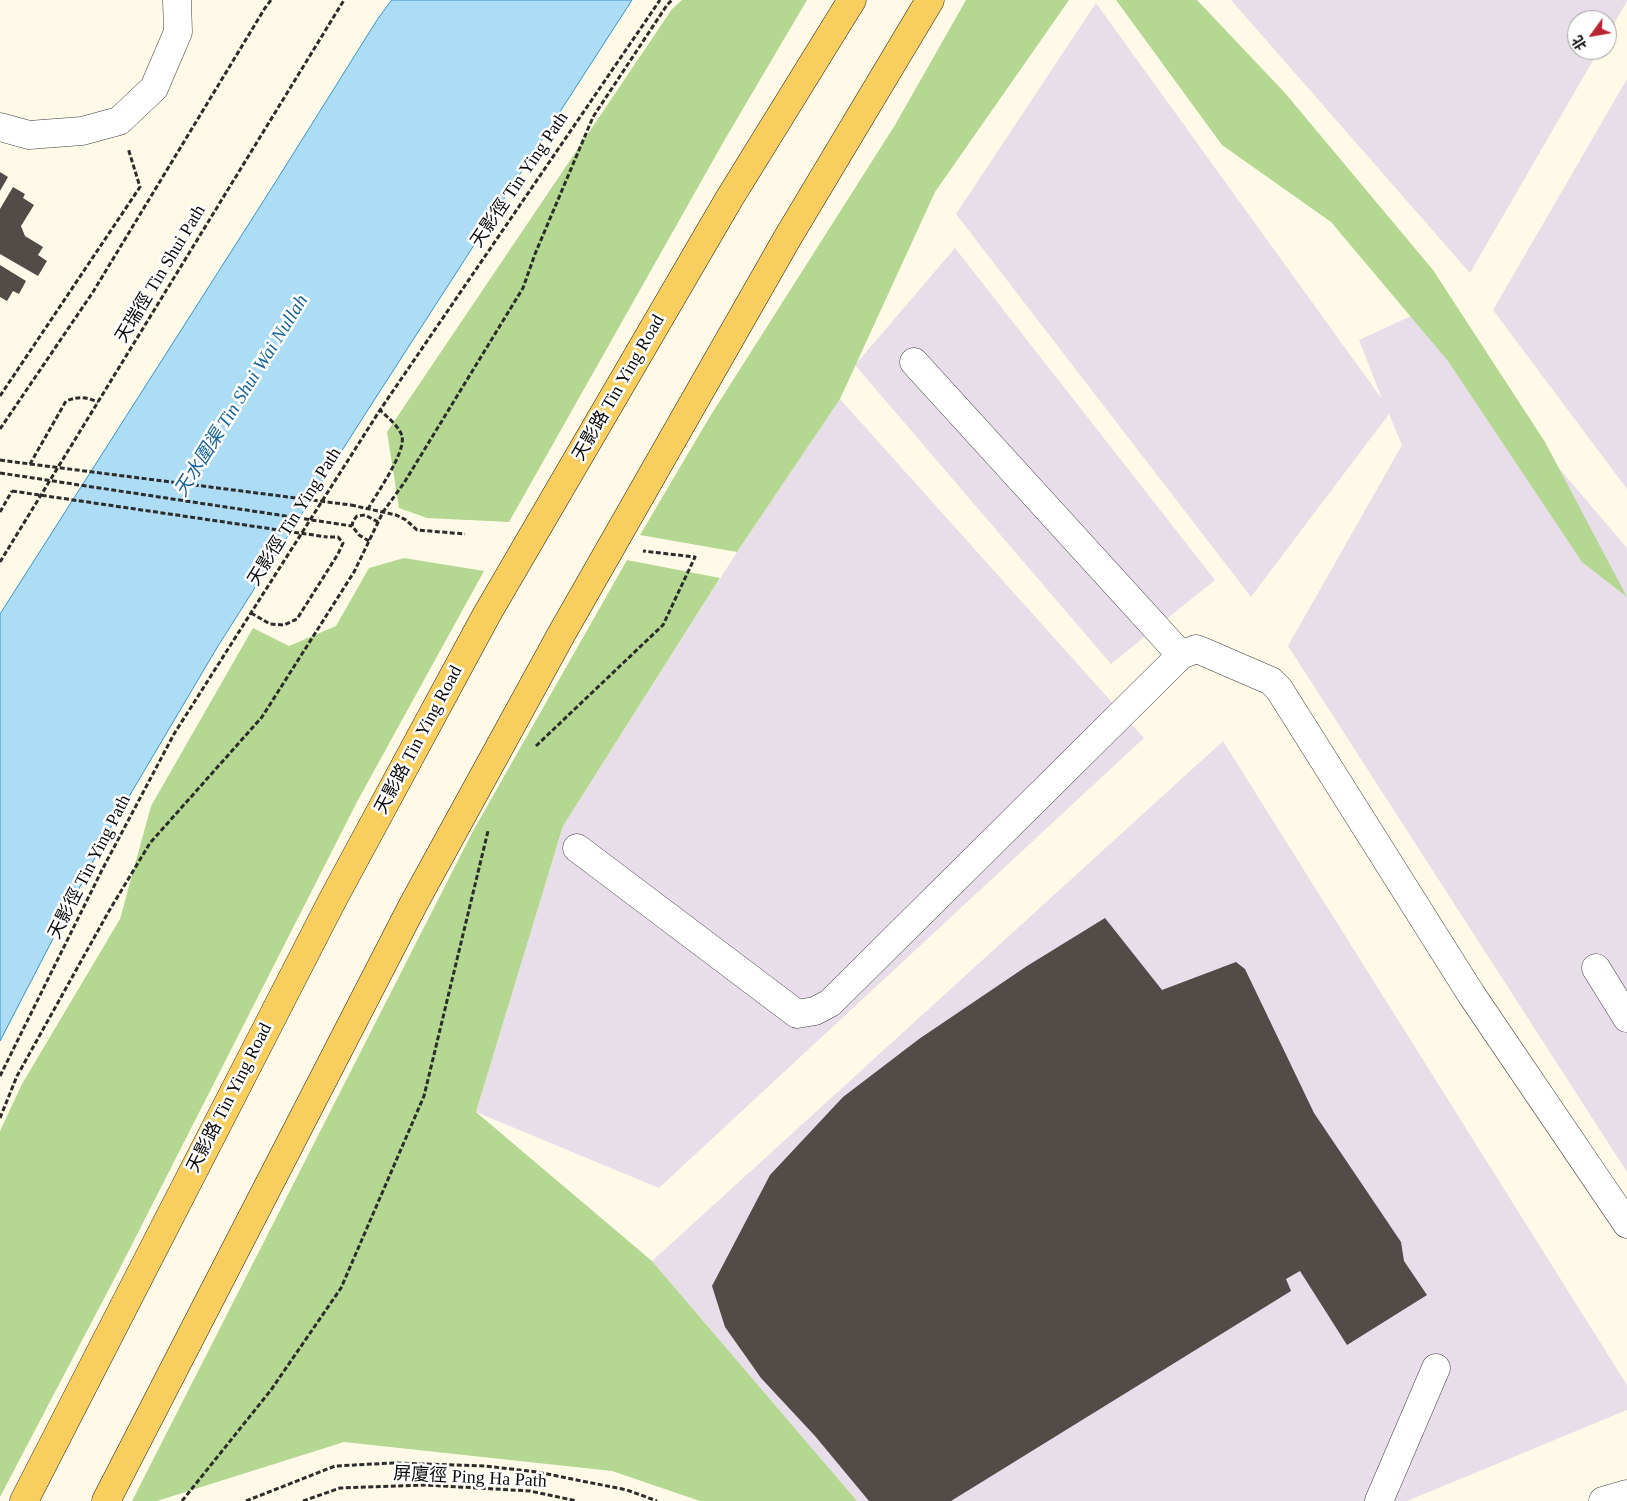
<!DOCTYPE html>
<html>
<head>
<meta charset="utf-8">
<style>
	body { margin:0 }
	#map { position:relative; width:1627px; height:1501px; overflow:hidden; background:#fffae7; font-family:"Times New Roman","Noto Sans SC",serif }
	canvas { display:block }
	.north { position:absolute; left:1567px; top:10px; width:50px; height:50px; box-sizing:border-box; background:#fff; border:1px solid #9d9d9d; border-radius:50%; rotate:238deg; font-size:14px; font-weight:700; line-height:20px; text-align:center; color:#0a0a0a }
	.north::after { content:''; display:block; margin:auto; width:18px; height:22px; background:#b8242f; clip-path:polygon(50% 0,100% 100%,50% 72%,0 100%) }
</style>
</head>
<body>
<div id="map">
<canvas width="1627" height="1501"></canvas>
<div class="north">北</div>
</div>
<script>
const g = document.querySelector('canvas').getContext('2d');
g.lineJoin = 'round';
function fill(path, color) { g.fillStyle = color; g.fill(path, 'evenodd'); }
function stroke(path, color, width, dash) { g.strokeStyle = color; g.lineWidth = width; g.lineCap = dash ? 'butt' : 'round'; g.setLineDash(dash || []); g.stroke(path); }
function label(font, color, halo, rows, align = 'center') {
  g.font = font + ' "Times New Roman","Noto Sans SC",serif'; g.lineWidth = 5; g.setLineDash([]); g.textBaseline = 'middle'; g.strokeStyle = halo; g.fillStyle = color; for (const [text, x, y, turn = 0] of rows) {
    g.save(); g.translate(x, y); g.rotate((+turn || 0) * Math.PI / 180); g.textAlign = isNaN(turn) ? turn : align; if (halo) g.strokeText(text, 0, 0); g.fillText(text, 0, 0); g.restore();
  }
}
fill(new Path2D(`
	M1231,0h396v1l-20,35v-16h-30v30h22l-129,223z
	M1096,3l286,396 -23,-59 65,-30 203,238v624l-339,-526 114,-201 -13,-31 -138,183 -295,-383z
	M1627,79v410l-134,-179z
	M955,248l260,332 -104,84 -256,-299z
	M840,399l304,339 -485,450 -183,-76 87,-286 174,-274z
	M1223,741l404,644v25l-220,91h-550l-205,-240z`), '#e8deea');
fill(new Path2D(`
	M682,0h125l-83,141 -215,381 -82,-4 -28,-10 -12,-76 285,-423z
	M966,0h103l-134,192 -95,207 -103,153 -97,-17 69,-117 186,-293z
	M1116,0h81l88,93 148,177 112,172 82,155 -45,-35 -134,-201 -117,-139 -109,-77z
	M404,558l80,13 -126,229 -239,470 -119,227v-366l22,-47 98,-165 31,-113 102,-178 36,18 47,-20 33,-58z
	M627,560l93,18 -157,248 -87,286 176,149 205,240h-157l-88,-30 -268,-29 -187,59h-25l341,-670z`), '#b4d892');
const water = new Path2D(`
	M392,0h240l-270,419 -144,227 -107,181 -111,214v-427l273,-428 104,-166z`);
fill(water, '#addcf5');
stroke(water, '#3594cc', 1);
fill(new Path2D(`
	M0,172l8,5 -8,14z
	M13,187l12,7 -2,4 11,7 -13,21 4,10 18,11 -5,8 9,6 -9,15 -38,-22v-45z
	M0,265l26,16 -7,13 -6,-3 -6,10 -7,-4z
	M1105,918l57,72 74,-28 9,7 69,144 87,129 3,19 23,34 -80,50 -47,-74 -14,8 5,12 -340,210h-82l-54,-65 -54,-58 -36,-51 -13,-41 58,-111 73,-78 76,-58 108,-73z`), '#534b47');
const minor = new Path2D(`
	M0,127l29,8 53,-4 37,-10 35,-33 24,-56 -1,-32
	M914,362l267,293
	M577,848l220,166 18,-3 15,-8 351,-348 15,-6 8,3 67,29 8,8 192,305 156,230
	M1596,968l31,50
	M1379,1501l57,-133
	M1603,1501l24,-7`);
const major = new Path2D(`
	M24,1501l308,-600 155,-287 242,-415 123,-199
	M106,1501l308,-598 148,-270 226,-396 142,-237`);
stroke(minor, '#3d3d3d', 29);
stroke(major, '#1b1b1b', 29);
stroke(new Path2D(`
	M0,396l140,-209 -12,-39
	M0,429l93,-137 172,-284 6,-8
	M0,460l30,4 36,-63c13,-5 20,-4 32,1
	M351,505l45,10 10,5 11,10 48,4
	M368,509c8,-15 38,-56 34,-73 -3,-10 -15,-19 -22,-26
	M0,512l12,-21
	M369,541l-10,-6 -7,-9 1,-5 4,-5 8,-1 13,7
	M0,562l344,-562
	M251,613l19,11 14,1 13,-6 41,-65 5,-11 -5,-6h-11
	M536,746l127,-121 32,-68 -52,-6
	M0,1076l102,-206 72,-136 206,-324 280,-410
	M0,1118l17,-42 92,-165 41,-68 112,-126 92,-145 29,-60 21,-29 119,-195 12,-34 58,-137 74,-112 5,-5
	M182,1501l89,-111 70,-102 83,-192 64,-265
	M246,1501l89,-35 58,-3 92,3 52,6 90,18 30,11
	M303,1501l37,-13 85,-3 105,6 47,10`), '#2c2c2c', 3, [5, 2.5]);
stroke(minor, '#fff', 28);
stroke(major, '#f8ce5e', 28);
stroke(new Path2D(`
	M30,464l321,41
	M0,473l352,53
	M12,491l315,46`), '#2c2c2c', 3, [5, 2.5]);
label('18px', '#0a0a0a', '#fff', [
	["天影徑 Tin Ying Path",520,180,-56],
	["天瑞徑 Tin Shui Path",161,274,-59],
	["天影路 Tin Ying Road",619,388,-60],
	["天影徑 Tin Ying Path",295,517,-58],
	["天影路 Tin Ying Road",419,740,-62],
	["天影徑 Tin Ying Path",90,867,-63],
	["天影路 Tin Ying Road",230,1098,-63],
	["屏廈徑 Ping Ha Path",470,1478,3]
]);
label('italic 19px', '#166499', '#fff', [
	["天水圍渠 Tin Shui Wai Nullah",242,396,-58]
]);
</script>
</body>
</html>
